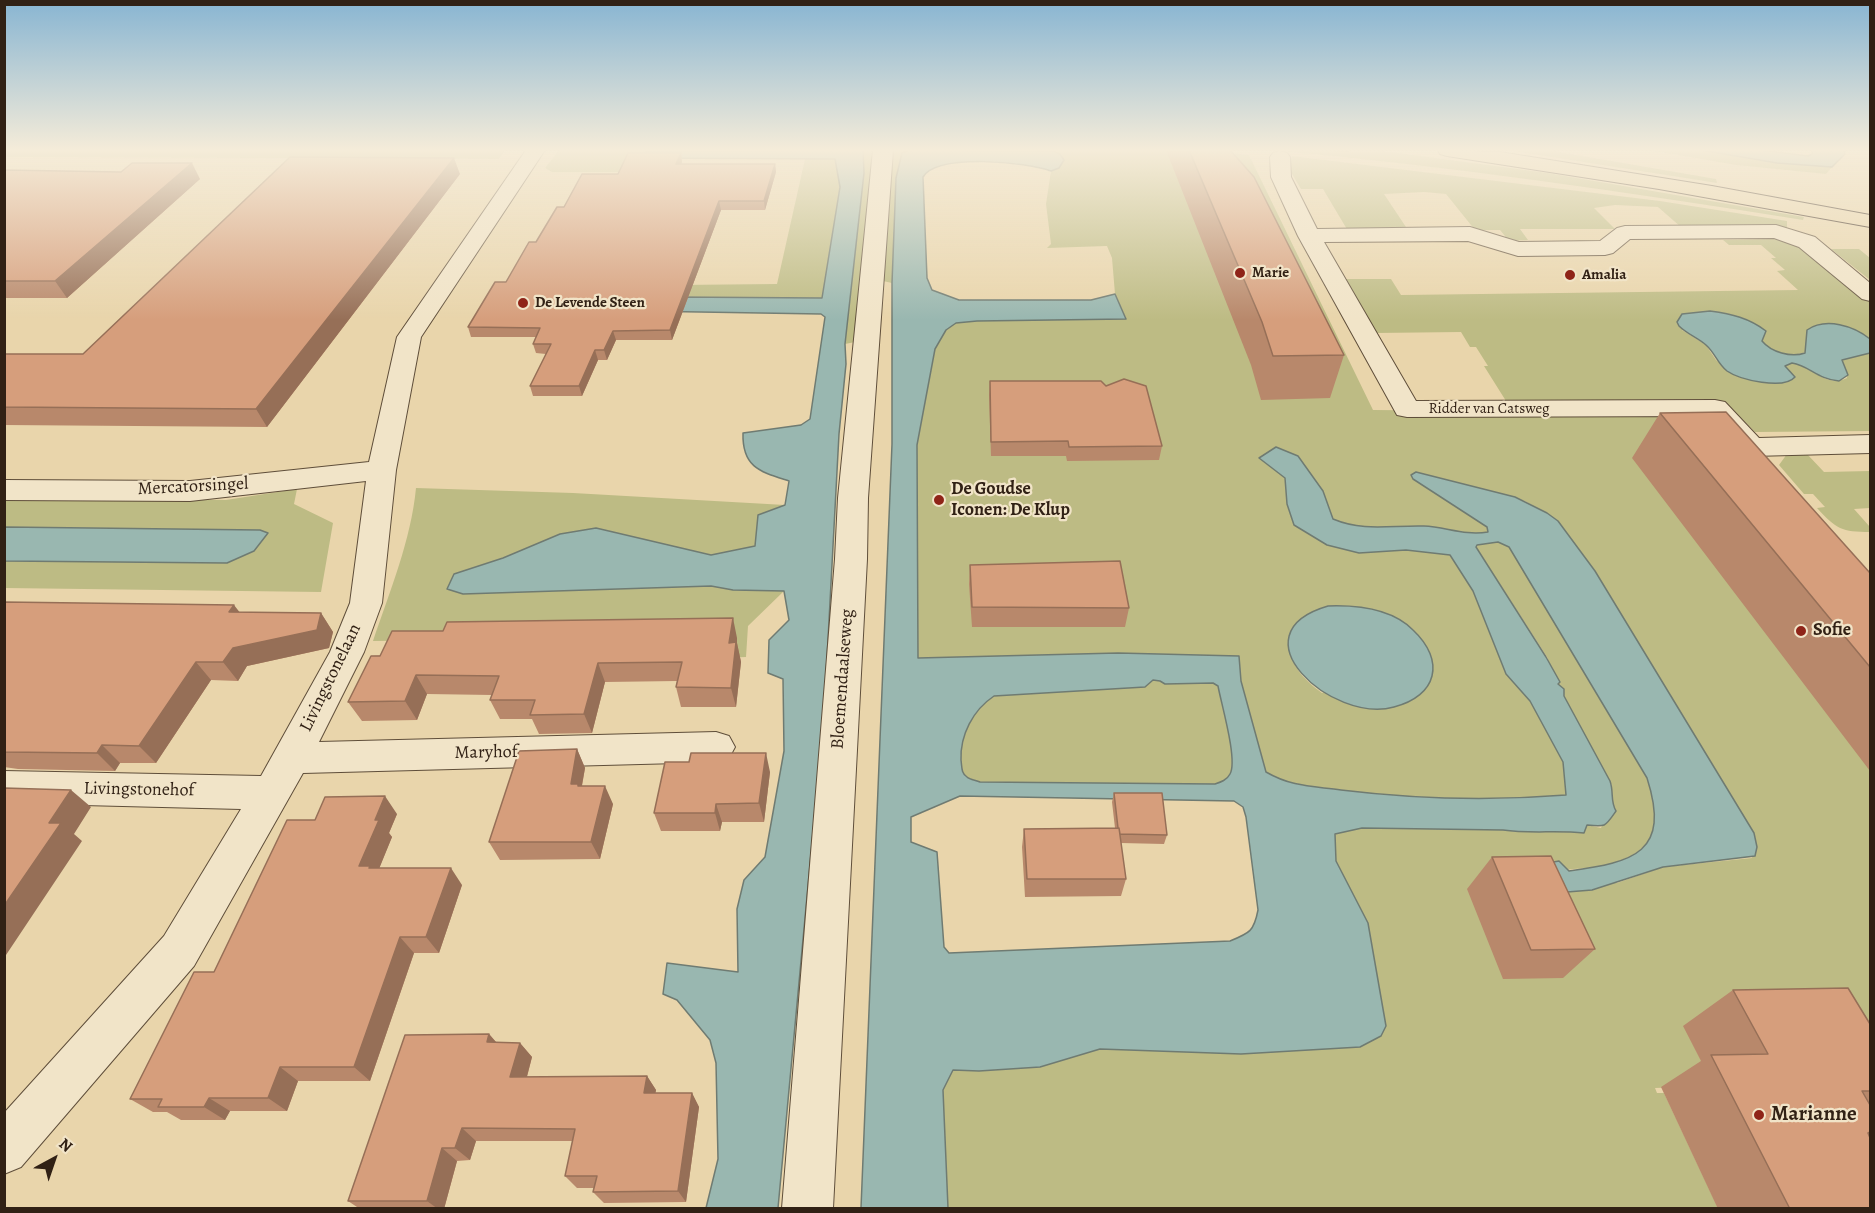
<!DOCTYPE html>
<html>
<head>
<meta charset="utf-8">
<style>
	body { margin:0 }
	#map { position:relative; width:1875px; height:1213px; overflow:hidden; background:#e9d5ab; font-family:Alegreya,serif }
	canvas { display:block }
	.frame { position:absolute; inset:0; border:6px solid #312115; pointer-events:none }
	.north { position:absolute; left:24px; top:1129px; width:60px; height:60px; -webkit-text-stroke:4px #f1e4c8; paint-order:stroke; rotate:40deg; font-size:16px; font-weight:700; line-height:24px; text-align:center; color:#312115 }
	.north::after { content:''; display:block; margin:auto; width:21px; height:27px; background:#312115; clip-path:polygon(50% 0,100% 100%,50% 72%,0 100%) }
</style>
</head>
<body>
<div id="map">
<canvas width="1875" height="1213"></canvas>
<div class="frame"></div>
<div class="north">N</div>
</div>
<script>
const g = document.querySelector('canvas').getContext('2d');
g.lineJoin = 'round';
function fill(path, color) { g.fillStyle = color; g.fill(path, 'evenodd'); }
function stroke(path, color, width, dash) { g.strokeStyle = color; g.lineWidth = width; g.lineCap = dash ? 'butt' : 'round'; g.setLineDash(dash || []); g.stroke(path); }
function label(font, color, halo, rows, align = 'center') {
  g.font = font + ' Alegreya,serif'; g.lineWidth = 4.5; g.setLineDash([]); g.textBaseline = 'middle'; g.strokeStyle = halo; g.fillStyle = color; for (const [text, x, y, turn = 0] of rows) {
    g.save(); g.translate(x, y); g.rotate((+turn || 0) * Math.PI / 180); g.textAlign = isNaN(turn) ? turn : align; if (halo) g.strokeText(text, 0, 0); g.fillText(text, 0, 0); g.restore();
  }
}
fill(new Path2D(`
	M5,150h500l-6,9 -494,-2z
	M559,150h194l-103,1 -5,1 -23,20h-70l-7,-4z
	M863,150h10l-18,192 -10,2 19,-171z
	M889,150h20l-7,3 -6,25 -4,105 -9,-2z
	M1041,150h163l45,5 124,255 333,3 164,182v457l-186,-26 30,60 -59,2 2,5h7l54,115h-770l-5,-118 10,-20 26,1 61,-4 60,-18 141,5 127,-131 -32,-62 -2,-27 28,-6 141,2c27,4 53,0 80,3l4,-8 14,3 11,-24v-18l-55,-102 -10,-27 -71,-110 1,-2 21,-4 11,5 138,232c17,54 7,77 -50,89 -9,2 -23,1 -31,3 -5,2 -11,10 -14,13h65l46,-16 89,-9 4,-17 -2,-8 -159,-262 -37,-50 -33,-20 -112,-22 74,48 1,5c-23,4 -41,-5 -64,-6 -33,-1 -60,6 -91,-6l-10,-29 -25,-35 -39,2 26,20 2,26 72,49 47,-3 44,5 23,36 33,83 24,27 33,61 3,33c-74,6 -151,4 -225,-5 -28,-4 -49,-4 -75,-17l-25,-92 -2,-25 -121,-3 -201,5v-213l18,-96 11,-19 10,-7 21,-2 149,-3 -11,-24 -3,-36 -5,-12 -60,2 4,-4 -5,-40 5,-33 8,-3 -6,-17zM1328,606c36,-1 72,7 95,37l-101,50c-19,-14 -33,-29 -34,-53z
	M1271,150l120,2 157,21 256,44 -1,3c-177,-28 -354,-54 -532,-70z
	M1507,150h41l168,29 1,4z
	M1649,150h52l76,13 55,4 -6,7 -90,-9z
	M1292,156l368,45 127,20v9l-105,-2 -24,-21 -43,-2 -21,3 21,21h-95l8,11 -19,1 -9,-11h-25l-29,-36 -22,-2 -40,2 24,36 -60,1 -25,-42h-22l-18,-30h8z
	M805,159h30l5,28 -18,111 -150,-1 4,-12 101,-1z
	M1777,239l24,7 69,56v37c-14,-11 -32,-15 -50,-15l-12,16 -3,12c-14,6 -33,0 -44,-11l5,-10c-17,-13 -34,-17 -56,-20l-28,19 24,15 10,15 23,17 33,6 22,-4 -9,-13 7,-3c20,3 33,25 55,15l-5,-18 28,-7v78l-115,1c-17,-18 -30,-29 -54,-33l-195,2 -22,-35h4l-12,-19h-6l-9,-15 -86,1 -31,-54h47l10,16 397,-5 -21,-19 8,-1 -14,-12h5l-15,-13h-32l-6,-5z
	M1831,249h28l11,9v22z
	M1787,454h20l17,18 46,-1v37l-16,1 16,18v5c-28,0 -34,-3 -53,-24l8,-1 -12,-13h-9l-25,-29z
	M416,488l157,5 212,12 -30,41 -43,9 -25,-5 -184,8 -49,16 9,20 248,-8 22,4 51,1 -36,35 -2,31 -56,2 2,-21 -319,3c17,-50 38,-101 43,-153z
	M297,489l-3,15 39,19 -12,69 -316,-4v-27l222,2 33,-33 -255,-3v-29l221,2z
	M1153,680l7,1 5,3 48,-1 5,3c3,17 20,74 12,88 -3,6 -9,8 -15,10l-235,-2c-4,-2 -10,-3 -13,-5 -6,-4 -5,-10 -6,-17 -1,-25 12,-50 33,-64l151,-9z`), '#bdbb84');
const water = new Path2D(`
	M863,150l1,23 -19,171 1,20 -7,70 -15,280 -46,494h-72l12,-49 -2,-96 -6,-23 -33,-40 -14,-6 4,-31 71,9 -1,-63 7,-29 21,-23 19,-106 -1,-72 -15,-6 1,-33 20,-20 -5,-29 -51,-1 -22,-4 -248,8 -16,-5 7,-15 49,-16 57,-24 36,-6 115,27 44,-9 3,-31 27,-10 4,-24c-28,-9 -47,-13 -46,-48l58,-8 9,-6 15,-102 -4,-3 -182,-3 33,-14 150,1 18,-111 -5,-28 -196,-1 1,-4 10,-3z
	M909,150l144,1 7,3 4,6 -5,8 -8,3c-24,-9 -113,-18 -128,6l4,101 5,12 27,10h132l24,-6 11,25 -149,2 -21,2 -10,7 -11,19 -18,96 1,213 200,-5 121,3 2,25 25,91c26,15 46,14 75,18 74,9 150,11 225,5l-3,-33 -33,-61 -24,-27 -33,-83 -23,-36 -44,-5 -47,3 -32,-8 -33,-20 -7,-21 -2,-26 -26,-20 17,-11 22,9 25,35 10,28c31,13 58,6 91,7 22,1 41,10 64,6l-1,-5 -74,-48 -2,-4 5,-3 99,25 32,16 11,8 37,50 159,262 3,14 -2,9 -92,11 -71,23 -25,2 -25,-28 17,-3 10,10c65,-9 102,-18 78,-93l-138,-231 -11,-5 -21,3 -1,2 70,110 14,25 -2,2 6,5v7l46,85c4,11 0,20 6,30 -11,16 -10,16 -29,14l-3,8c-28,-3 -54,1 -81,-3l-141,-2 -27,6 1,27 32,62 18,103 -5,10 -21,11 -119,7 -141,-5 -60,18 -61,4 -26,-1 -10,20 5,118h-87l31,-764v-161l4,-105 6,-25zM1153,680l7,1 5,3 48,-1 5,3c3,17 20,74 12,88 -3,6 -9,8 -15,10l-235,-2c-4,-2 -10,-2 -13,-5 -6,-4 -5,-10 -6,-17 -1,-25 12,-50 33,-64l151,-9zM960,796l274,5 9,6 3,10 12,93c-4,21 -8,23 -28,31l-281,12 -5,-6 -7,-95 -26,-10v-25z
	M1701,150h60l47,6 4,-2v-4h32l1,4 -13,13 -55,-4z
	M1710,311c22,3 39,7 56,20l-4,10c9,11 29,17 43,12l2,-23c19,-13 47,-4 63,9v14l-28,7 6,15 -9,6c-22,-2 -29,-15 -47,-18l-7,3 10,11c-11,13 -55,3 -68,-6 -9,-7 -12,-18 -21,-26 -8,-7 -19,-11 -27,-19l-2,-4 5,-8z
	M5,527l255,3 8,3 -14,18 -27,12 -222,-2z
	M1328,606c28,-1 64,3 85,24 33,31 24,66 -19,77 -62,17 -162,-73 -66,-101z`);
fill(water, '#99b7b0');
stroke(water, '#6f7b72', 1.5);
const minor = new Path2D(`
	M526,150h19l-124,187 -25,133 -14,133 -18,49 -45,90 397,-10 13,4 6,11 -6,11 -13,4 -413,11 -109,193 -173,201 -17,7v-61l160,-177 77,-127 -237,-6v-32l257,5 69,-124 20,-49 16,-122 -176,20 -186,-1v-20l186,1 179,-19 28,-125z
	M873,150h20l-25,348 -1,61 -34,649h-51l53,-649 3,-61z
	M1280,151l7,2 3,4 1,20 26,52 153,-2 49,15 81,-1 17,-13 8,-2 151,-1 39,12 55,46v18l-8,-2 -63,-52 -25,-9 -144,1 -17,14 -8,2 -87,1 -50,-15 -144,1 92,159 299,-1 10,2 34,36 111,-3v18l-117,3 -13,-5 -32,-35 -301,1 -10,-2 -99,-179 -27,-59 -1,-20 3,-4z`);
const major = new Path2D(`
	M1438,150l62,2 212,34 158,29v12l-211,-38 -212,-33 -7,-2z`);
stroke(minor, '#5f4e3a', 2);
stroke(major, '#312115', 2);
fill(minor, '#f1e4c8');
fill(major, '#e9d5ab');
fill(new Path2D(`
	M1166,150h64l114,205 -14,43 -69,2 -10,-35z
	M681,153l1,9 -1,2h94l1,8 -11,38h-44l-49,130h-56l-9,20h-9l-16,36h-49l-3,-10 16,-32 -10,-1 -3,-9 3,-7h-65l-3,-10 38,-45 58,-75 54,-33z
	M4,170l117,2 79,7 -133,119h-63z
	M460,174l-193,253 -263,-2v-71h79z
	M990,381l172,65 -3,14 -92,1 -1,-5h-75l-2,-61z
	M1660,413l210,160v198l-238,-313z
	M970,565l159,43 -4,19h-153l-3,-43z
	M4,602l236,10 81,1 12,19 -4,16 -82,18 -9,15 -27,-1 -55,83h-36l-5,8 -97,-2 -14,-2z
	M737,638v5l4,19 -5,45h-55l-5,-20 1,-6 -72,1 -13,51 -53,1 -7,-15h-32l-10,-19 2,-5 -65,-1 -10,26 -55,1 -14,-19 23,-46z
	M577,749l8,19 -3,18 31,18 -13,55 -100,1 -11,-18z
	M770,772l-6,50h-42l-2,9h-59l-7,-18z
	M1114,793l53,42 -3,9 -43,-1 5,36 -5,17 -96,1 -3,-50 2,-18 91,-1 -3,-26z
	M397,814l-8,19 3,4 -13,31 83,17 -23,68h-25l-44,128h-72l-11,30h-57l-5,9h-44l-14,-8h-14l-23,-13 185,-279z
	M1492,857l103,92 -32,29 -60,1 -36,-90z
	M1733,990l137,34v185h-152l-57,-122 40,-26 -18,-35z
	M489,1034l7,8 24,1 12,14 -5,20 120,-1 9,14 -1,3h37l7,14 -13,95 -82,1 -11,-11 1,-4h-17l-12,-12 8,-35h-97l-6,19 -13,1 -13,48h-84l-12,-8z`), '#b8886b');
fill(new Path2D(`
	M681,153l1,9 -4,11 -2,-9z
	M454,158l6,16 -193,253 -11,-18z
	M192,163l8,16 -133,119 -12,-17z
	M775,164l1,8 -11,38 -1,-9z
	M719,201l2,9 -49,130 -2,-10z
	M613,331l3,9 -9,20 -3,-10z
	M595,350l3,10 -16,36 -3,-10z
	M234,605l14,18 -19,-11z
	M321,613l12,19 -4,16 -82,18 -9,15 -15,-19 10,-14z
	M733,618l4,20v5l4,19 -5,45 -5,-19 -2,-45z
	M196,662l15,18 -55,83 -17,-17z
	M598,663l7,19 -13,51 -8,-19z
	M416,675l11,19 -10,26 -12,-19z
	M102,745l18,18 -5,8 -18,-18z
	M577,749l8,19 -4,22 -10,-6z
	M766,753l4,19 -6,50 -5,-19z
	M605,786l8,18 -13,55 -9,-17z
	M71,790l20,17 -17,27 8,7 -78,117v-52l45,-83z
	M385,796l12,18 -8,19 3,4 -15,37 -18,-8 16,-46z
	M716,804l6,18 -2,9 -5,-18z
	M451,868l11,17 -23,68 -13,-16z
	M400,937l14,16 -44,128 -16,-14z
	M489,1034l13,15 -15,-7z
	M520,1043l12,14 -9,34 -13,-14z
	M280,1067l18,14 -11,30 -19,-13z
	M647,1076l9,14 -3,17 -9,-14z
	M692,1093l7,14 -13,95 -8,-11z
	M209,1098l21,13 -5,9 -21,-13z
	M462,1128l14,13 -6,19 -15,-12z
	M442,1148l15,13 -13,48h-6l-11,-8z`), '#966f57');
const building = new Path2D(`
	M1189,150h41l24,27 90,178 -71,1 -11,-34z
	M628,153h53l-5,11h99l-11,37h-45l-49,129 -57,1 -9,19h-9l-16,36h-49l21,-42h-18l7,-16 -72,-1 27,-45h11l23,-40h7l21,-35h7l18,-33h36z
	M290,157l164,1 -198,251 -252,-2v-53h79z
	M132,163h60l-137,118h-51v-111l117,2z
	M1124,379l22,7 16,60 -93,1 -1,-6 -77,1 -1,-61h111l5,5z
	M1726,412l144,161v94l-210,-254z
	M1120,561l9,47 -157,-1 -2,-42z
	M4,602l230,3 -5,7 92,1 -4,17 -84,18 -10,14h-27l-57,84 -37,-1 -5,8 -93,-1z
	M733,618l-4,25 7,-1 -5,46 -55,-1 6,-25 -84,1 -14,51 -54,1 5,-15h-45l9,-24 -83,-1 -11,26 -57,1 23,-46h9l12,-25h51l4,-9z
	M577,749l-6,35h7v2h27l-14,56h-102l30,-91z
	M691,753h75l-7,50 -43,1 -1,9h-61l11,-51h24z
	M4,788l67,2 -22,33h12l-57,83z
	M1114,793h48l5,42 -47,-1 -1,-6h-1z
	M385,796l-10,24h4l-20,46h11l-1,2h82l-25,69h-26l-46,130h-74l-12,31h-59l-5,9h-46l4,-8h-32l64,-127h20l73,-152h28l10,-23z
	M1119,828l7,51h-99l-3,-50z
	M1551,856l44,93 -64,1 -39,-93z
	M1848,988l22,36v67h-8l8,14v27l-2,1 2,5v71h-80l-79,-154 57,-1 -35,-64z
	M489,1034l-2,8 33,1 -10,34 137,-1 -3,17h48l-14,98 -85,1 4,-16h-32l10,-47 -113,-1 -7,20h-13l-15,53h-79l57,-166z`);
fill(building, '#d69e7c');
stroke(building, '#966f57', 1.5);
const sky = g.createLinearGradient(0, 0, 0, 320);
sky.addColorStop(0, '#88b5d2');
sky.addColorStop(0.47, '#f5ecd9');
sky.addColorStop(1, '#f5ecd900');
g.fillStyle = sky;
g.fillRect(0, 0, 1875, 320);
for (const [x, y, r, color] of [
	[1240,273,6,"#8f2418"],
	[1570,275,6,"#8f2418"],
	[523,303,6,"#8f2418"],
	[939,500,6,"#8f2418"],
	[1801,631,6,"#8f2418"],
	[1759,1115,6,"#8f2418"]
]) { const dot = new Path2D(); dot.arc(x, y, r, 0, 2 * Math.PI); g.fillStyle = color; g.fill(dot); stroke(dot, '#f1e4c8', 2); }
label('bold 15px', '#312115', '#f1e4c8', [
	["Marie",1252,273],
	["Amalia",1582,275],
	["De Levende Steen",535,303]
], 'left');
label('15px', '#312115', '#f1e4c8', [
	["Ridder van Catsweg",1489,409]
]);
label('18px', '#312115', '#f1e4c8', [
	["Mercatorsingel",193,487,-3],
	["Livingstonelaan",331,678,-64],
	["Bloemendaalseweg",843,679,-86],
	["Maryhof",486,753,-1],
	["Livingstonehof",139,790,1]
]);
label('bold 18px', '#312115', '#f1e4c8', [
	["De Goudse",951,490],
	["Iconen: De Klup",951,511],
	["Sofie",1813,631]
], 'left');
label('bold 21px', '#312115', '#f1e4c8', [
	["Marianne",1771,1115]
], 'left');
</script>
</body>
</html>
